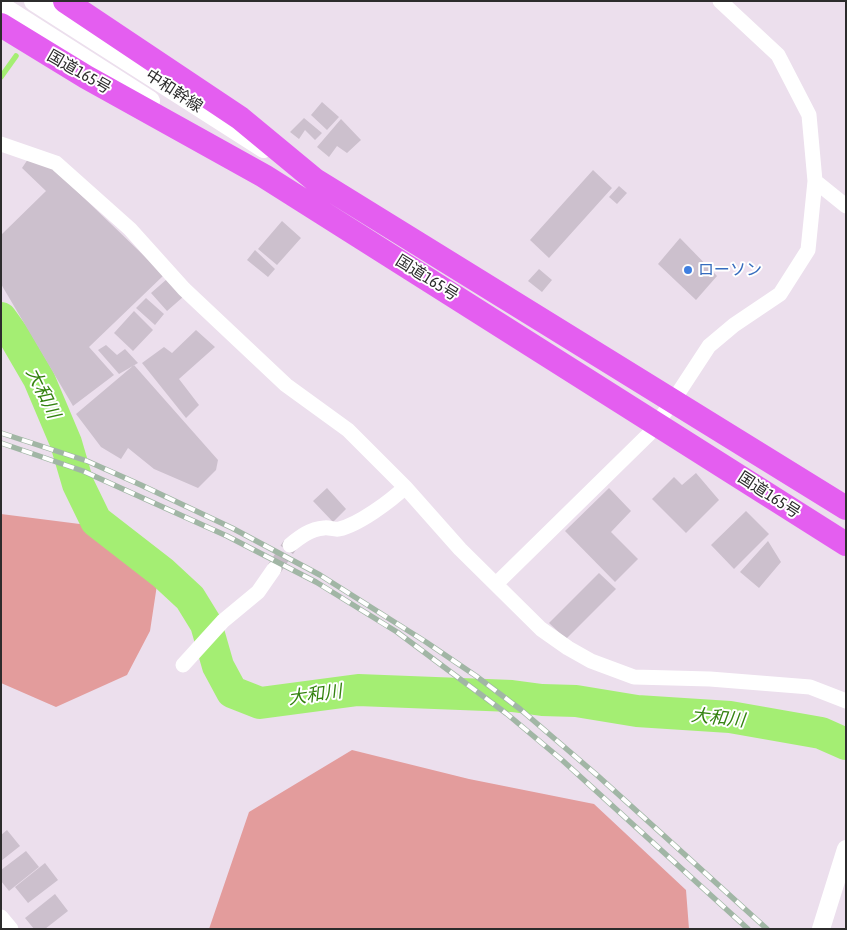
<!DOCTYPE html>
<html>
<head>
<meta charset="utf-8">
<style>
	body { margin:0 }
	#map { position:relative; width:847px; height:930px; overflow:hidden; background:#ecdfed; font-family:"Asap Condensed",sans-serif }
	canvas { display:block }
	.frame { position:absolute; inset:0; border:2px solid #2c2c2c; pointer-events:none }
</style>
</head>
<body>
<div id="map">
<canvas width="847" height="930"></canvas>
<div class="frame"></div>
</div>
<script>
const g = document.querySelector('canvas').getContext('2d');
g.lineJoin = 'round';
function fill(path, color) { g.fillStyle = color; g.fill(path, 'evenodd'); }
function stroke(path, color, width, dash) { g.strokeStyle = color; g.lineWidth = width; g.lineCap = dash ? 'butt' : 'round'; g.setLineDash(dash || []); g.stroke(path); }
function label(font, color, halo, rows, align = 'center') {
  g.font = font + ' "Asap Condensed","Noto Sans JP",sans-serif'; g.lineWidth = 4; g.setLineDash([]); g.textBaseline = 'middle'; g.strokeStyle = halo; g.fillStyle = color; for (const [text, x, y, turn = 0] of rows) {
    g.save(); g.translate(x, y); g.rotate((+turn || 0) * Math.PI / 180); g.textAlign = isNaN(turn) ? turn : align; if (halo) g.strokeText(text, 0, 0); g.fillText(text, 0, 0); g.restore();
  }
}
fill(new Path2D(`
	M1,514l118,15 41,36 -10,66 -23,44 -71,32 -55,-24z
	M352,750l117,29 125,25 92,86 3,39h-480l40,-117z`), '#e39c9c');
stroke(new Path2D(`
	M1,77l15,-21`), '#a4ee73', 5.5);
stroke(new Path2D(`
	M1,318l13,18 25,43 27,64 12,41 18,37 67,52 27,25 16,26 12,42 14,26 28,11 98,-13 154,6 30,4 34,1 61,10 93,6 91,16 25,11`), '#a4ee73', 32);
fill(new Path2D(`
	M322,102l17,15 -12,13 -16,-15z
	M304,118l18,15 -7,7 -10,-10 -6,9 -9,-7z
	M341,119l20,21 -14,13 -10,-7 -8,11 -12,-10z
	M28,159l27,11 109,105 -75,72 25,28 -41,31 -72,-122v-49l45,-44 -24,-23z
	M593,170l19,18 -63,70 -19,-18z
	M619,186l8,7 -10,11 -8,-7z
	M282,221l19,17 -24,27 -19,-16z
	M680,238l37,38 -21,24 -38,-36z
	M255,250l20,19 -7,8 -21,-17z
	M539,269l13,11 -10,12 -14,-11z
	M167,279l16,18 -16,14 -16,-18z
	M146,298l18,16 -9,11 -19,-17z
	M134,311l19,19 -20,21 -19,-18z
	M196,330l19,17 -36,32 20,26 -13,13 -44,-55 22,-16 8,6z
	M106,345l11,10 8,-6 13,14 -19,11 -21,-24z
	M134,365l84,95 -2,10 -18,18 -44,-19 -26,-21 -7,11 -20,-12 -25,-33z
	M696,473l23,27 -33,33 -34,-34 22,-22 8,8z
	M327,488l19,21 -13,13 -20,-21z
	M609,488l22,23 -20,21 27,27 -23,23 -50,-51z
	M746,511l23,23 -35,35 -23,-24z
	M768,541l13,21 -22,26 -19,-16z
	M599,573l17,16 -50,50 -17,-16z
	M7,830l13,16 -19,15v-26z
	M26,851l13,16 -30,24 -8,-10v-11z
	M45,863l13,17 -30,23 -13,-16z
	M55,894l13,17 -23,18h-11l-9,-11z`), '#ccc0cd');
stroke(new Path2D(`
	M274,569l16,-24`), '#c6bbc6', 15, [15, 8]);
stroke(new Path2D(`
	M1,144l55,19 74,66 54,60 102,96 62,45 57,57 55,62 81,80 27,19 23,13 43,16 76,2 100,8 36,14
	M815,181l31,25
	M290,545c10,-8 20,-16 34,-17 5,-1 10,2 15,1 19,-4 52,-28 66,-42
	M496,584l152,-149 25,-34 36,-55 25,-21 46,-31 28,-44 7,-69 -6,-66 -31,-60 -58,-54
	M183,665l40,-44 35,-29 16,-23
	M1,917l10,12`), '#fff', 15);
stroke(new Path2D(`
	M821,929l25,-80`), '#fff', 18);
stroke(new Path2D(`
	M34,1l230,147
	M1,6l149,95`), '#fff', 20);
stroke(new Path2D(`
	M65,1l175,117 75,62 531,328
	M1,25l85,52 178,99 582,368`), '#e45ef0', 24);
const rail = new Path2D(`
	M1,433l86,28 54,24 91,43 88,47 106,67 50,34 44,33 78,67 169,153
	M1,443l82,28 144,65 89,46 81,50 110,82 55,46 186,169`);
stroke(rail, '#a1b6a5', 5.5);
stroke(rail, '#fff', 4, [11]);
for (const [x, y, r, color] of [
	[688,270,5,"#3f7fe0"]
]) { const dot = new Path2D(); dot.arc(x, y, r, 0, 2 * Math.PI); g.fillStyle = color; g.fill(dot); stroke(dot, '#fff', 2); }
label('16px', '#2c2c2c', '#fff', [
	["国道165号",79,72,30],
	["中和幹線",174,91,33],
	["国道165号",427,278,32],
	["国道165号",769,495,33]
]);
label('16px', '#366cbe', '#fff', [
	["ローソン",698,270]
], 'left');
label('italic 18px', '#33820f', '#fff', [
	["大和川",43,393,64],
	["大和川",315,695,-8],
	["大和川",718,718,6]
]);
</script>
</body>
</html>
